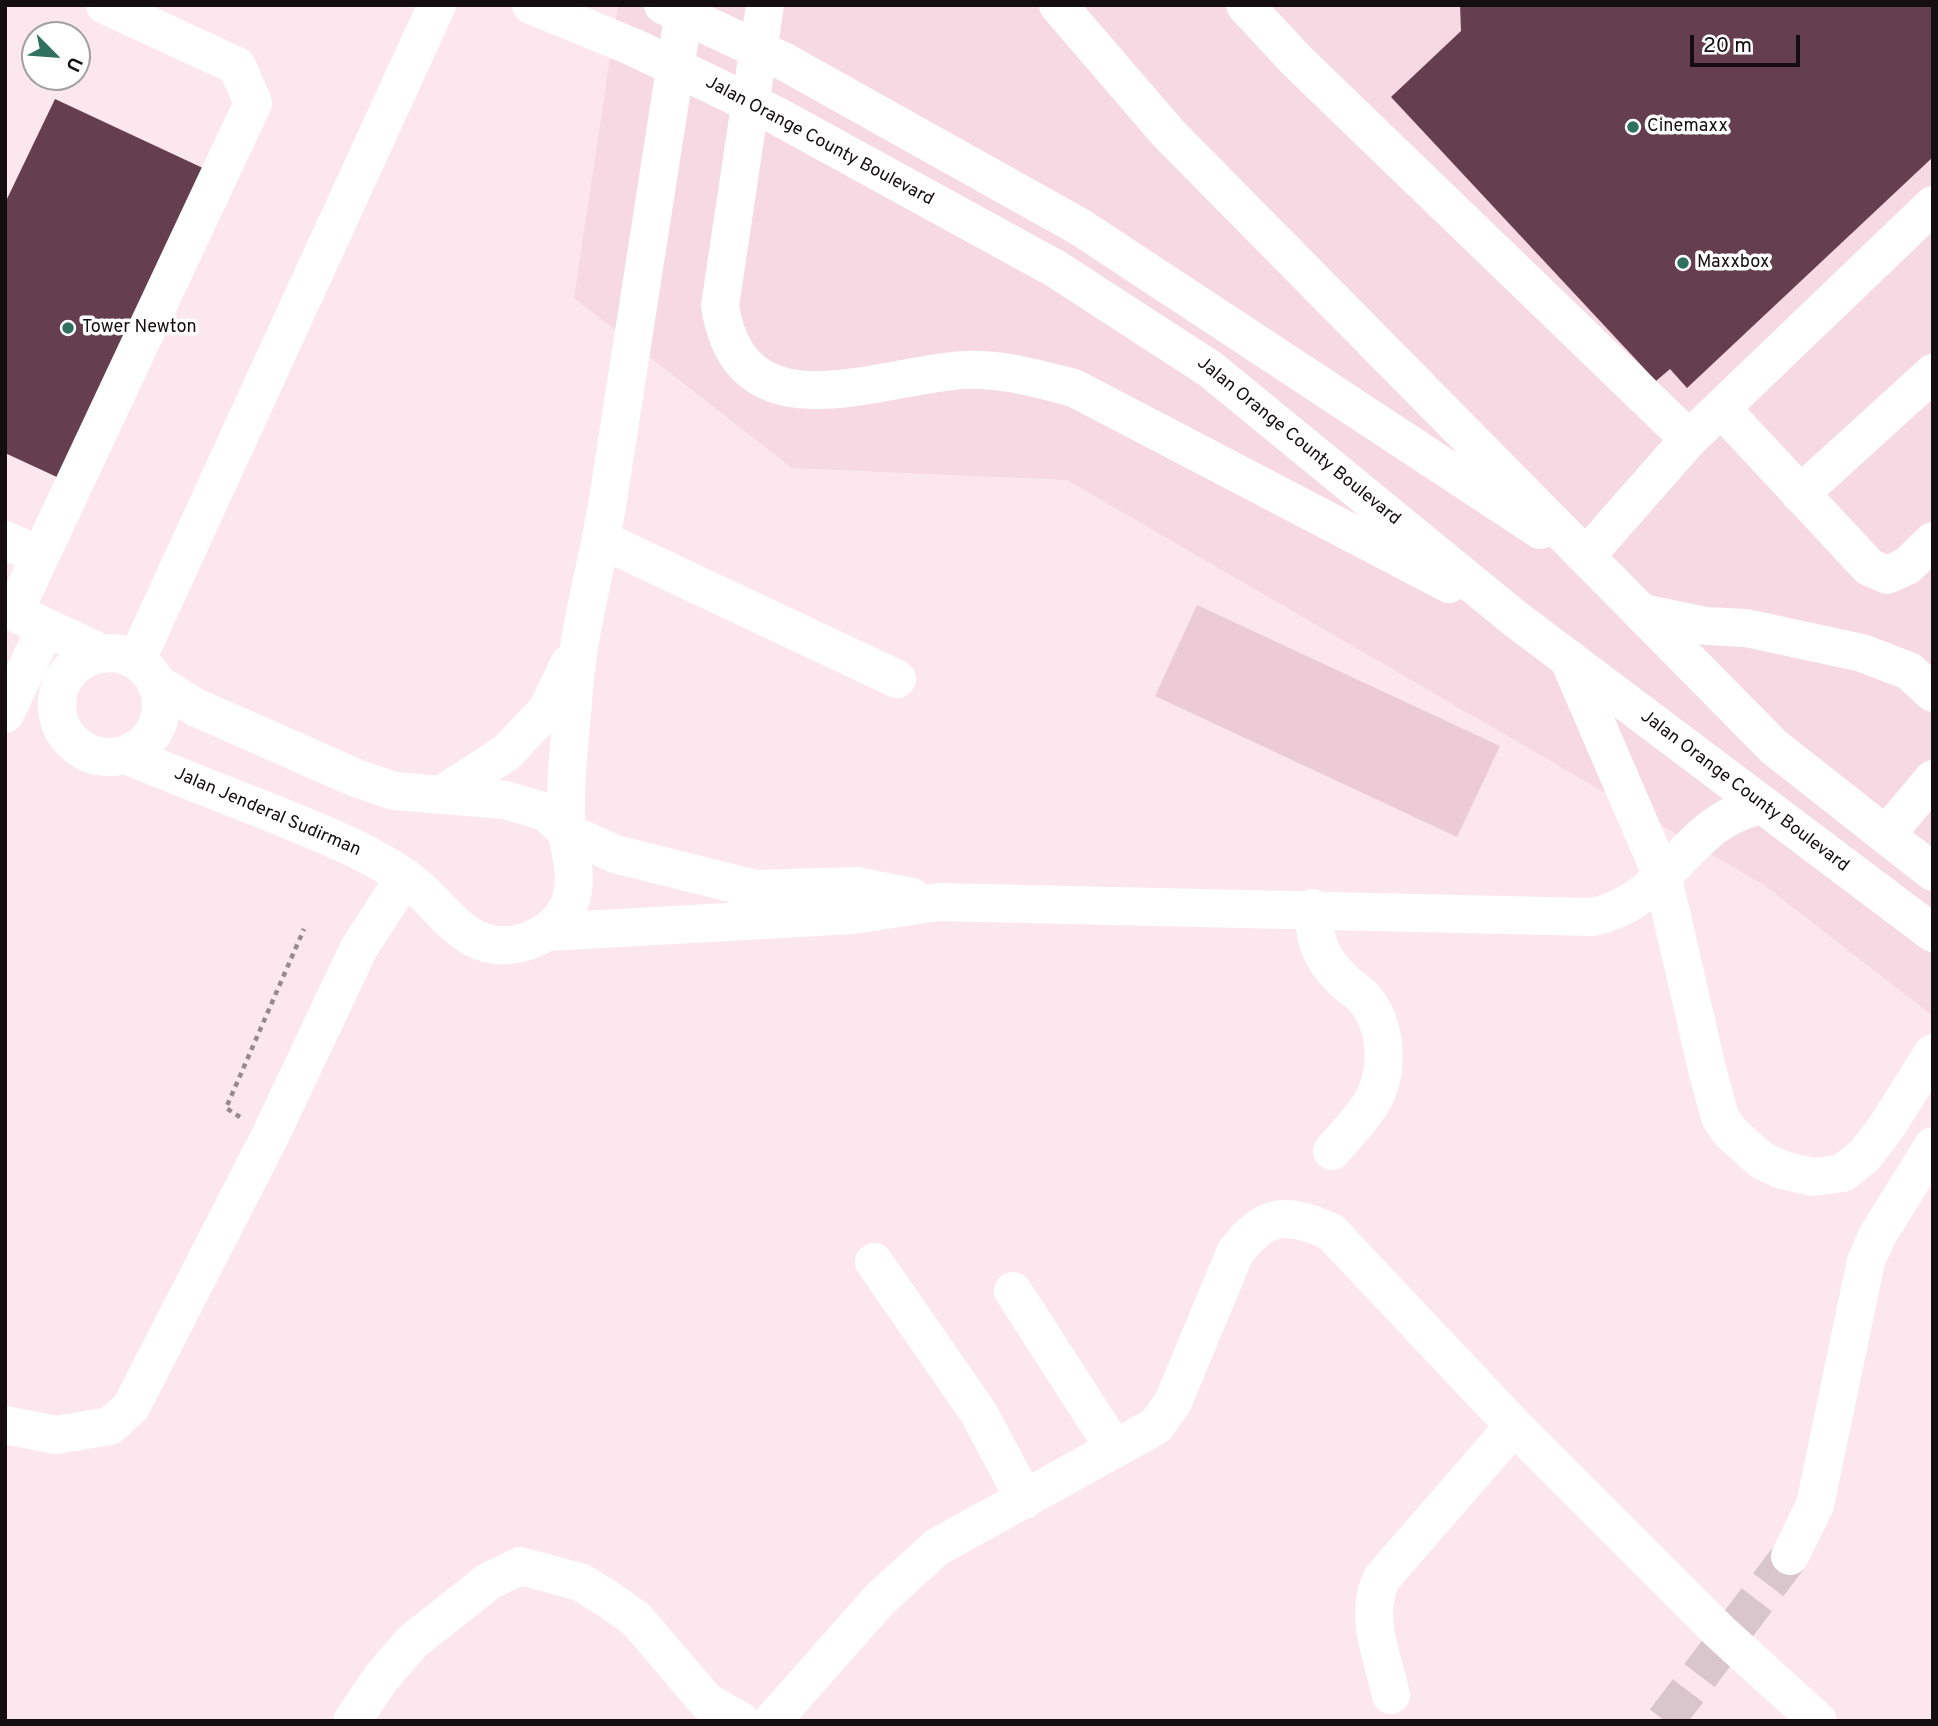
<!DOCTYPE html>
<html>
<head>
<meta charset="utf-8">
<style>
	body { margin:0 }
	#map { position:relative; width:1938px; height:1726px; overflow:hidden; background:#fce7ee; font-family:Overpass,sans-serif }
	canvas { display:block }
	.frame { position:absolute; inset:0; border:7px solid #150e11; pointer-events:none }
	.north { position:absolute; left:21px; top:21px; width:70px; height:70px; box-sizing:border-box; background:#fff; border:2px solid #a19fa0; border-radius:50%; rotate:115deg; font-size:19px; font-weight:700; line-height:28px; text-align:center; color:#150e11 }
	.north::after { content:''; display:block; margin:auto; width:24px; height:32px; background:#30705e; clip-path:polygon(50% 0,100% 100%,50% 72%,0 100%) }
	.scale { position:absolute; left:1690px; top:35px; width:110px; height:32px; box-sizing:border-box; border:4px solid #150e11; border-top:0; padding-left:9px; font-size:21px; line-height:24px; white-space:nowrap; color:#150e11; -webkit-text-stroke:5px #fff; paint-order:stroke }
</style>
</head>
<body>
<div id="map">
<canvas width="1938" height="1726"></canvas>
<div class="frame"></div>
<div class="north">U</div>
<div class="scale">20 m</div>
</div>
<script>
const g = document.querySelector('canvas').getContext('2d');
g.lineJoin = 'round';
function fill(path, color) { g.fillStyle = color; g.fill(path, 'evenodd'); }
function stroke(path, color, width, dash) { g.strokeStyle = color; g.lineWidth = width; g.lineCap = dash ? 'butt' : 'round'; g.setLineDash(dash || []); g.stroke(path); }
function label(font, color, halo, rows, align = 'center') {
  g.font = font + ' Overpass,sans-serif'; g.lineWidth = 7; g.setLineDash([]); g.textBaseline = 'middle'; g.strokeStyle = halo; g.fillStyle = color; for (const [text, x, y, turn = 0] of rows) {
    g.save(); g.translate(x, y); g.rotate((+turn || 0) * Math.PI / 180); g.textAlign = isNaN(turn) ? turn : align; if (halo) g.strokeText(text, 0, 0); g.fillText(text, 0, 0); g.restore();
  }
}
fill(new Path2D(`
	M618,5h1315v1011l-169,-131 -697,-405 -275,-12 -218,-170z`), '#f6d9e3');
fill(new Path2D(`
	M1197,605l303,141 -43,91 -302,-141z`), '#eccbd6');
fill(new Path2D(`
	M1460,5h473v152l-246,231 -17,-19 -14,12 -265,-284 70,-66z
	M55,99l150,70 -146,309 -54,-25v-250z`), '#653f4d');
stroke(new Path2D(`
	M1665,1721l125,-165`), '#d9c6cd', 38, [38, 19]);
stroke(new Path2D(`
	M240,1117l-14,-9 78,-179`), '#98898f', 4.5, [5, 5]);
stroke(new Path2D(`
	M1245,5l52,56 392,378
	M1721,408l148,159 18,8 20,-9 26,-25
	M1800,494l133,-121
	M5,540l35,16
	M602,540l295,139
	M1587,555l102,-116 244,-234
	M5,608l98,46
	M14,612l239,-509 -16,-37 -132,-61
	M1643,613l63,13 40,2 116,25 47,18 24,22
	M57 705a52 52 0 1 1 104 0a52 52 0 1 1-104 0Z
	M1568,658l95,220 44,191 13,48 10,15 31,28 21,10 31,7 30,-4 22,-18 20,-26 48,-76
	M136,661l301,-656
	M155,682l40,25 161,71 38,13 111,9 41,12 21,20 48,22 140,35 101,-3 56,11
	M5,714l41,-87
	M126,755c48,20 97,39 146,58 46,19 94,37 135,66 36,25 57,76 110,65 23,-5 45,-19 53,-42 9,-25 0,-46 -3,-70 -4,-47 4,-97 7,-143 5,-64 24,-126 34,-190 26,-164 51,-329 77,-494
	M444,793l62,-40 41,-43 22,-46
	M1886,835l47,-56
	M1313,908c2,33 6,49 30,72 6,7 15,11 21,18 24,28 26,76 6,107 -10,16 -25,31 -38,46
	M548,932l305,-17 85,-13 654,15c80,-16 92,-97 170,-112
	M874,1262l104,150 47,88
	M1013,1291l101,157
	M5,1425l51,10 54,-9 21,-19 139,-271 89,-188 46,-71
	M1790,1556l25,-51 51,-244 11,-25 56,-90
	M1391,1695c-8,-37 -28,-80 -9,-117l132,-152
	M352,1721l29,-43 31,-36 77,-61 31,-15 60,16 31,19 25,18 71,83 34,19
	M772,1721l108,-122 57,-52 219,-121 17,-24 62,-149c30,-41 52,-41 96,-21l183,194 205,205 99,90`), '#fff', 38);
stroke(new Path2D(`
	M531,5l102,42 144,69 279,153 154,100 303,248 420,316
	M663,5l122,57 295,165 460,303
	M765,5l-45,301c21,134 157,69 244,64 37,-2 74,9 110,18l375,196
	M1058,5l110,128 606,614 159,125`), '#fff', 38);
for (const [x, y, r, color] of [
	[1633,127,7,"#30705e"],
	[1683,263,7,"#30705e"],
	[68,328,7,"#30705e"]
]) { const dot = new Path2D(); dot.arc(x, y, r, 0, 2 * Math.PI); g.fillStyle = color; g.fill(dot); stroke(dot, '#fff', 2.5); }
label('18px', '#150e11', '#fff', [
	["Cinemaxx",1647,127],
	["Maxxbox",1697,263],
	["Tower Newton",82,328]
], 'left');
label('18px', '#150e11', '#fff', [
	["Jalan Orange County Boulevard",819,142,28],
	["Jalan Orange County Boulevard",1298,442,39],
	["Jalan Orange County Boulevard",1744,792,37],
	["Jalan Jenderal Sudirman",267,813,23]
]);
</script>
</body>
</html>
